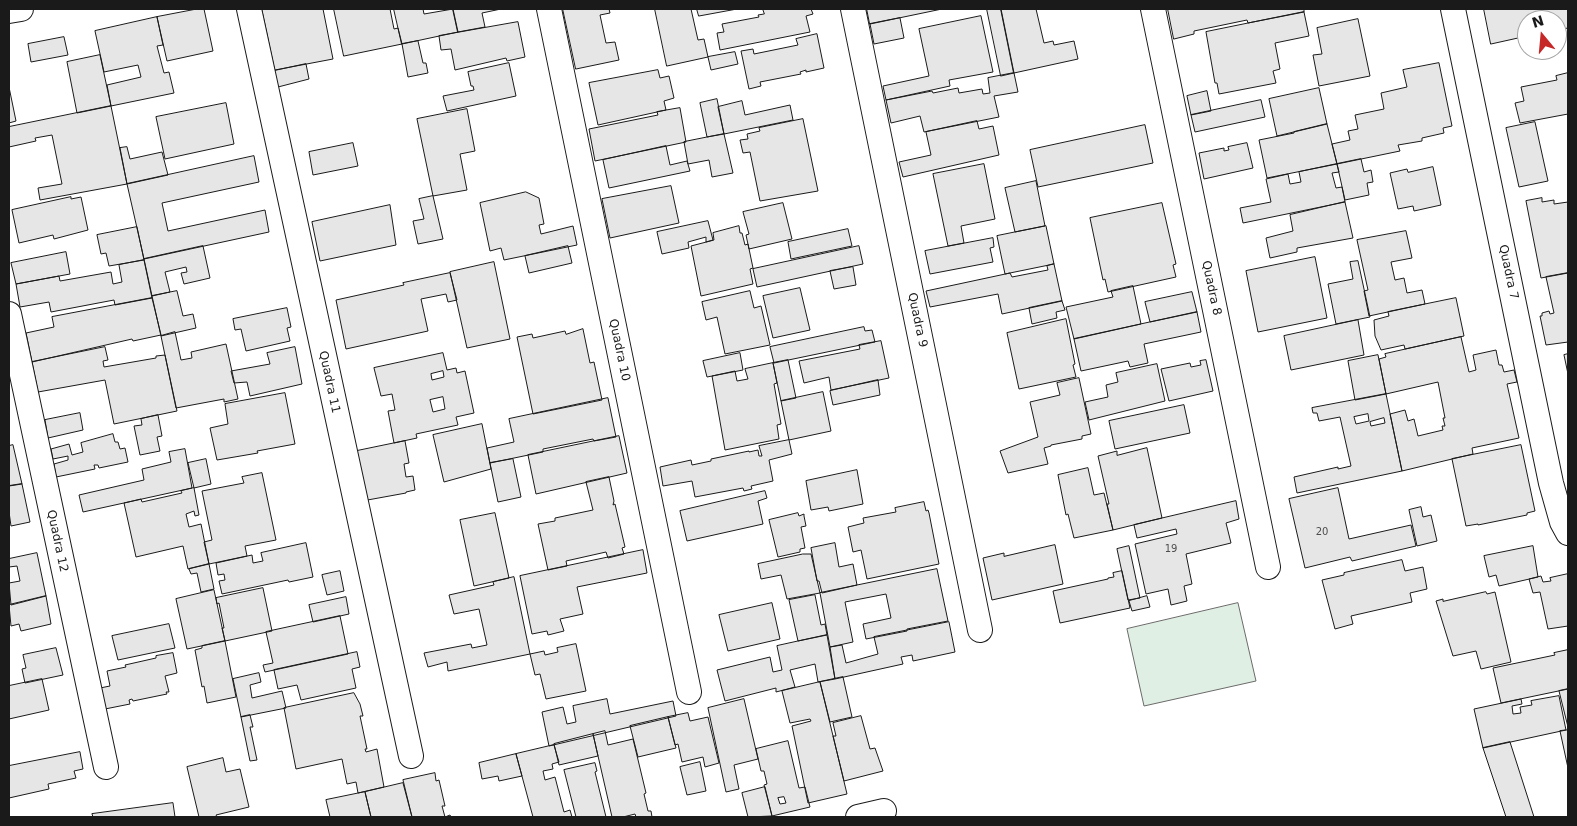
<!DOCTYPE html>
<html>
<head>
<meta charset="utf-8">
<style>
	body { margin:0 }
	#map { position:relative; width:1577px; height:826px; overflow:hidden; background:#fff; font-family:"DejaVu Sans",sans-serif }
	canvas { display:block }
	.frame { position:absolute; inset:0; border:10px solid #1a1a1a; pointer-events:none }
	.north { position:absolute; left:1517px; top:10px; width:50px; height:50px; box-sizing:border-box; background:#fff; border:1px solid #a3a3a3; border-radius:50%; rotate:343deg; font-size:14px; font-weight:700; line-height:20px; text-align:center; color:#1a1a1a }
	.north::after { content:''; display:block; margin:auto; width:18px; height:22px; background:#c62828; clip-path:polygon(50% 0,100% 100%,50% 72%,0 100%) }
</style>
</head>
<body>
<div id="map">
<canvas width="1577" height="826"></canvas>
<div class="frame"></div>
<div class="north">N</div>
</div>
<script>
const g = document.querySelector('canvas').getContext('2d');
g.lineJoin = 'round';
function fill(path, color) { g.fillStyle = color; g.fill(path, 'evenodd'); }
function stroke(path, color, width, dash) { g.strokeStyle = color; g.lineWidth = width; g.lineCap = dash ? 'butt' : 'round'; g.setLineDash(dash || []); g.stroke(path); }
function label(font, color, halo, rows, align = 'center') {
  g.font = font + ' "DejaVu Sans",sans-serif'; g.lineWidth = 4; g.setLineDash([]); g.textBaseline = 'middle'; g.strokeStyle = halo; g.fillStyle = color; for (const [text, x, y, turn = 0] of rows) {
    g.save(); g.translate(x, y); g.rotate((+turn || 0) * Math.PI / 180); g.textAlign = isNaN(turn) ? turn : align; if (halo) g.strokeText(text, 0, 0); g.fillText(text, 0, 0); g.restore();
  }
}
const green = new Path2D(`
	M1238,603l18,78 -112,25 -17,-77z`);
fill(green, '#e0efe3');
stroke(green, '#6a6a6a', 1);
const building = new Path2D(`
	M197,9h7l9,42 -46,10 -10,-44z
	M262,9h61l10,50 -58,11z
	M334,9h56l4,20 4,-1 4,16 -58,12z
	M394,9h29l1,5 29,-5 5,23 -56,12z
	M453,9h48l-19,4 3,14 -27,5z
	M563,9h46l1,4 -10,2 6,28 9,-1 4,18 -43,9z
	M655,9h36l7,31 6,-1 4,18 -41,9z
	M697,9h40l-38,7z
	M763,9h48l2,5 -7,2 4,16 -90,18 -3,-17 7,-1 -2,-8 37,-7 -1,-2 6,-1z
	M867,9h75l-72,15z
	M987,9h14l13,64 -13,3z
	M1001,9h35l8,34 9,-2 1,4 20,-4 4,18 -64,14z
	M1168,9h136v3l-56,11 -1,-3 -53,11v3l-20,5z
	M1484,9h84v21v-2l-11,2v-10h-30v16l-36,8z
	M1304,12l5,24 -34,7 5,26 -7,2 3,12 -57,11 -2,-11h-2l-9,-51z
	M981,16l12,56 -44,8 1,6 -64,14 -3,-14 46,-10 -10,-47z
	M157,17l6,28 -6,1 7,27 5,-1 5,21 -63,13 -4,-21 34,-8 -3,-12 -34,7 -9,-41z
	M900,18l4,20 -30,6 -4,-20z
	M1358,19l12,57 -51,10 -6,-31 9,-1 -5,-26z
	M518,22l7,35 -18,4 -1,-3 -51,12 -4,-21 -10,1 -2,-14z
	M817,34l7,34 -18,4v-2l-6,2 1,2 -41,8 1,4 -12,3 -8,-38 12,-2 1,5 44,-9 -2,-6z
	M64,37l4,18 -37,7 -3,-18z
	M418,41l5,22h3l2,10 -20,4 -6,-33z
	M735,52l3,12 -27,6 -3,-13z
	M100,55l11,51 -34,7 -10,-51z
	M509,63l7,33 -69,15 -4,-15 31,-6 -1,-4h-2l-3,-14z
	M1439,63l13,63 -9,2 1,5 -22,5v3l-24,4 2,6 -63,13 -5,-20 18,-4 -2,-9 10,-2 -3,-14 29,-6 -3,-16 26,-6 -4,-17z
	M306,64l3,15 -31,8 -4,-16z
	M658,70l2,8 9,-2 5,22 -10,3 2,9 -68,15 -9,-42z
	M1014,73l4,19 -24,4 5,21 -75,15 -4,-16 -29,7 -5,-23 46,-9 1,2 25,-5 1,5 23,-4 1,5 7,-1 -2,-15z
	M1568,73v41l-48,9 -5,-20 9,-2 -3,-14 36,-7 -1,-4z
	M9,87l7,34 -7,2z
	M1319,88l8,36 -50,12 -8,-37z
	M1207,91l4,20 -20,4 -4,-19z
	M717,99l7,35 -17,3 -7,-34z
	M1261,100l4,17 -70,15 -4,-17z
	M742,101l3,14 45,-10 3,15 -69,14 -6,-27z
	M226,103l8,41 -69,15 -9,-42z
	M111,106l16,78 -87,16 -2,-12 24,-4 -10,-49 -17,3 1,3 -27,6v-20z
	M680,108l6,34 -91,19 -6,-32 69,-14 -1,-3z
	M467,109l8,42 -15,3 7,36 -34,6 -16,-77z
	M803,119l15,72 -58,10 -10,-49 -7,1 -3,-13 8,-1 -1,-5 13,-3 -1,-3z
	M977,121l2,8 14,-3 6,29 -96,22 -4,-15 32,-7 -5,-23z
	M1535,122l13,59 -29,6 -13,-59z
	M1327,124l10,40 -70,14 -8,-38 35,-7v-1z
	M1145,125l8,38 -115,24 -8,-37z
	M724,134l9,39 -21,4 -3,-17 -21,4 -4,-22z
	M353,143l5,23 -45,9 -4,-23z
	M1247,143l6,25 -49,11 -5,-26 25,-5v3l5,-1 -1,-3z
	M666,146l4,19 17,-4 3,10 -81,17 -6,-28z
	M127,147l3,12 32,-7 6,23 -41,9 -7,-36z
	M254,156l5,26 -97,21 6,28 97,-21 4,22 -125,27 -17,-75z
	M1361,159l3,13 7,-2 2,12 -6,1 2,12 -24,5 -8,-36z
	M984,164l11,55 -34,7 3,17 -16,3 -15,-72z
	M1337,164l2,8 -7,1 4,15 6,-1 3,15 -102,21 -3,-15 31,-6 -5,-23 22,-5 2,10 11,-2 -2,-10z
	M1433,167l8,38 -27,6 -1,-5 -15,3 -8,-36 17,-4 1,3z
	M1036,181l9,45 -30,6 -10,-44z
	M671,186l8,37 -69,15 -8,-39z
	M526,192l13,6 5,26 -5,1 2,9 32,-8 4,19 -73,15 -3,-12 -11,3 -10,-48z
	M433,196l10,43 -25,5 -5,-23 11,-2 -5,-20z
	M71,197v2l10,-2 7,33 -34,9 -1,-4 -34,8 -7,-33z
	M1542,198v4l12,-2v4l14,-2v71l-27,5 -15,-77z
	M1345,202l8,36 -56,10v4l-27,6 -4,-20 27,-7 -3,-16z
	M783,203l9,36 -43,10 -3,-14 3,-1 -6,-22z
	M1162,203l14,61 -3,1 3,12 -68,15 -3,-13 -2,1 -13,-62z
	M390,205l6,40 -76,16 -8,-39z
	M708,221l5,19 -7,2v-5l-18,5 1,6 -27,6 -5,-22z
	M739,226l1,7h2l3,12 3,-1 5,24 -3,1 3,15 -52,12 -10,-50 23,-6 -1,-7z
	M1046,226l8,38 -49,10 -8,-38z
	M137,227l7,33 -35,6 -3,-13 -5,1 -4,-19z
	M848,229l4,17 -61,13 -3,-17z
	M1406,231l6,27 -21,4 4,18 9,-2 3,15 15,-3 3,14 -56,12 -5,-25 4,-1 -11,-50z
	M993,238l1,9 -4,1 3,14 -63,12 -5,-23z
	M203,246l7,32 -26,6 -3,-11 6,-1 -1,-5 -21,5 5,20 -18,4 -8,-37z
	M568,246l4,17 -43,10 -4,-17z
	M859,246l4,18 -106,23 -4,-18z
	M66,252l4,22 -54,10 -5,-21z
	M1315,257l12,61 -69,14 -12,-61z
	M144,260l8,38 -37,7 -1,-5 -63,12 -2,-10 -29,5 -4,-23 43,-8 1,5 51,-9 2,12 9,-2 -3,-17z
	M1358,261l12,56 -34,7 -8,-40 25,-5 -3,-17z
	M494,262l16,77 -43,9 -17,-76z
	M1054,264l8,37 -60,13 -4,-20 -68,13 -4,-16 84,-18 2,4 36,-7 -1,-4z
	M853,267l3,18 -22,4 -4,-18z
	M450,273l7,27 -9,2 -2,-8 -25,5 7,32 -82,18 -10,-49 68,-15 -1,-2z
	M1568,273v69l-22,3 -6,-29h2v-3l7,-2 1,3 4,-1 -8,-36z
	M1133,286l8,38 -67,15 -8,-32 47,-10 -2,-6z
	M800,288l10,42 -37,8 -10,-42z
	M177,291l6,25 10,-2 3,14 -35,8 -9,-40z
	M750,291l4,17 7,-2 9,39 -45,9 -8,-37 -11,3 -4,-18z
	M1192,292l5,20 -47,10 -5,-20z
	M152,298l9,37 -28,6 -1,-2 -100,23 -6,-29 28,-6 -2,-10z
	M1456,298l8,38 -59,13 -1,-4 -23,5 -6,-14 -1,-16 15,-4 -1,-4z
	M1062,301l3,9 -9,2 1,6 -25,6 -3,-16z
	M287,308l4,19 -4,1 3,13 -44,10 -5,-22 -6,1 -2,-11z
	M1197,312l4,20 -57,12 4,19 -18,4 -2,-6 -47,10 -7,-32z
	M1066,319l9,45 -2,1 3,12 -57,12 -12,-56z
	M1358,320l6,35 -73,15 -7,-34z
	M864,327l1,4 7,-1 3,12 -101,21 -4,-16z
	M583,329l7,34 4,-1 8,38 -69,14 -16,-77 15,-3 1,4 32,-7 1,3z
	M175,332l6,28 11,-2 -1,-6 35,-8 12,55 -14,3v-3l-48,9 -15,-72z
	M1461,337l8,35 7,-2 -3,-15 23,-5 3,15h3l2,7 10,-2 3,12 -10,2 12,54 -47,10 1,6 -71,17 -12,-57 15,-4 3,11 6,-2 4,17 25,-6 -1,-4h3l-2,-8h2l-7,-36 -52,12 -7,-35 7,-2 -1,-3z
	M881,341l8,37 -58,12 -2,-13 -25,6 -5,-22 61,-12 -1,-4z
	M105,347l3,13 -5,1 1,6 52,-9v-2l9,-1 12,56 -63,13 -9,-44 -67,12 -6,-30z
	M295,347l7,37 -52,12 -3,-14 -13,1 -3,-12 39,-7 -3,-11z
	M443,353l4,17 9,-2 1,5 8,-2 9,42 -18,4 2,8 -42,9 1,4 -23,5 -6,-32 7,-1 -3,-16 -11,2 -7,-28zM443,371l1,6 -12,3 -1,-6zM443,397l2,12 -12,3 -3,-12z
	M740,353l3,17 -36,7 -4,-16z
	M1568,354v20l-4,-19z
	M1378,355l8,39 -31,6 -7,-39z
	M788,360l8,38 -15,3 -8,-38z
	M1206,360l7,31 -44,10 -8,-32 29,-6 1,4 10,-2 -1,-4z
	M773,363l4,20 -3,1 7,40 -4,1 2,14 -54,11 -13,-74 23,-5 2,10 11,-2 -3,-10z
	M1157,364l8,37 -76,19 -4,-18 23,-5 -2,-12 12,-3 -2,-9z
	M1079,378l12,56 -9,2v3l-31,6v1l-7,2 4,16 -40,9 -8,-22 38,-14 -8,-35 30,-7 -3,-12z
	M878,380l2,15 -47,10 -3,-14z
	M823,392l8,39 -42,9 -8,-39z
	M285,393l10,51 -38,7 1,2 -41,7 -7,-32 18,-4 -3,-20z
	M1386,394l16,77 -105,22 -3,-16 44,-10v2l13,-3 -11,-49 -21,4 -2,-8h-4l-1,-5zM1368,414l1,7 -13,3 -2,-7zM1384,418l1,5 -14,3 -1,-4z
	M608,398l8,39 -22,4 -1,-2 -50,10v3l-53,11 -3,-15 27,-6 -5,-23z
	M1184,405l6,28 -75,16 -6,-28z
	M80,413l3,17 -35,8 -3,-18z
	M158,415l4,21 -5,1 3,14 -20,4 -6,-29 8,-1 -1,-6z
	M482,424l9,45 -47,13 -11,-47z
	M113,434l2,8h3l2,7 5,-1 3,14 -29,6 -1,-3h-4l1,4 -39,8 -2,-13 14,-4v-4l-15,3 -2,-10 18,-5 3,11 11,-3 -2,-9z
	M619,436l8,37 -91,21 -8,-39z
	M789,440l3,14 -23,6 4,21 -22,5 1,3 -8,2 -1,-3 -48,9 -3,-16 -29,5 -3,-19 31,-7 1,5 19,-4v-2l38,-8v1l9,-2 1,6h3l-3,-10z
	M405,441l4,22 -5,1 2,13 7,-1 2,14 -9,2v1l-44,8 -10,-49z
	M13,445l9,39 -13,2v-40z
	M1521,445l14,66 -8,2v2l-49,10v-1l-12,2 -14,-67z
	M1147,448l15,70 -49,12 -6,-26h2l-11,-48 19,-5v4z
	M185,449l7,39 -109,24 -4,-17 65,-15 -2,-11 29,-7 -2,-10z
	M206,459l5,25 -17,4 -6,-25z
	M513,459l8,38 -23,5 -8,-39z
	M1088,468l6,27 10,-2 9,37 -39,8 -6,-24 -2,1 -8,-40z
	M857,470l6,34 -34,7 -1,-4 -17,3 -5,-29z
	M262,473l14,67 -31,6 2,10 -38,8 -5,-22 8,-2 -10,-49 42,-8 -2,-6z
	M609,477l5,24 -1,4 2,-1 10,43 -3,1 2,6 -16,4 -2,-6 -40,9 1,5 -19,4 -10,-46 17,-3v-3l38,-8 -7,-28z
	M22,484l8,38 -19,4 -2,-14v-26z
	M194,488l5,27 -4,1 -1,-5 -8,3 3,13 12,-3 8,40 -21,5 -5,-23 -47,11 -12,-54 17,-4 1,3 40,-9 -1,-2z
	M1338,488l11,51 62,-14 5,21 -64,15 -2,-4 -45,11 -16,-69z
	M765,491l2,7 -9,3 5,23 -76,17 -7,-30z
	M1236,501l3,18 -13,4 5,20 -45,11 6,30 -8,2 3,15 -16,4 -3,-16 -22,5 -11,-50 42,-10 -1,-5 -39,9 -3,-13z
	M924,502l2,9 2,-1 1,3 10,51 -72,15 -6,-29 -8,2 -5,-25 16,-4 -1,-5 33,-6 -1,-4z
	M1421,507l2,10 8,-2 6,26 -20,5 -8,-36z
	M495,513l14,65 -35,8 -14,-66z
	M798,513l1,3 5,-2v2l2,10 -5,1 4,21 -5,1v3l-22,5 -9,-37z
	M306,543l7,34 -24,5 -1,-2 -66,14 -3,-13 6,-1 -1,-6 -6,1 -2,-12 36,-8 1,8 10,-2 -2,-8z
	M835,543l4,24 14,-3 4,21 -35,8 -3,-12h-2l-6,-33z
	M1055,545l8,39 -71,16 -9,-42 21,-5v3z
	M1129,546l11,52 -12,2 -11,-51z
	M1533,546l5,31 -39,9 -3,-11 -7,2 -5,-21z
	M643,550l4,23 -70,14 6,27 -23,5 4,12 -16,4 -1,-4 -15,3 -12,-58z
	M37,553l9,43 -35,9 -2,-22 11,-2 -3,-15 -8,1v-8z
	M803,554h8l9,39 -33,6 -6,-24 -20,4 -3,-15z
	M1402,560l3,11 18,-4 4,22 -17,4 2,9 -61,14 2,8 -18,5 -13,-49 22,-5v-2z
	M209,564l5,25 -13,3 -4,-19 -6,1 -2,-5z
	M937,569l11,52 -41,8v2l-41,8 -3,-15 28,-6 -5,-24 -41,8 8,40 -23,5 -10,-54z
	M340,571l4,20 -17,4 -5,-20z
	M1122,571l8,37 -70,15 -7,-32 55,-12v-1l6,-1 -1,-4z
	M1568,574v52l-20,3 -8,-37 -7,1 -4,-14 12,-3 2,6 8,-1 -1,-3z
	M514,577l16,77 -82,17 -1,-9 -19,5 -4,-14 47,-9 1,4 15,-3 -8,-36 -25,5 -5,-19 45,-10 -1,-3z
	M263,588l9,43 -47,10 -3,-13h2l-5,-25 -2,1 -1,-6z
	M214,590l11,51 -38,8 -11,-50z
	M1486,592l1,2 8,-2 16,70 -30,7 -5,-18 -23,5 -17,-55 7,-2v2z
	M815,595l6,30 4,-1 2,11 -29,6 -9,-41z
	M46,596l5,28 -30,7 -2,-7 -8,2 -2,-21z
	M1147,596l3,11 -18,4 -3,-10z
	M346,597l3,17 -36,8 -4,-17z
	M772,603l8,36 -52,12 -9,-36z
	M340,616l8,38 -83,18 -2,-7 10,-2 -7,-31z
	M949,622l6,30 -42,9 -1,-6 -11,2 2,7 -68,15 -5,-32 12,-2 4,18 32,-9 -4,-17z
	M169,624l6,24 -57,12 -6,-24z
	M827,635l8,44 -17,3 -3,-18 -25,6 5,17 -19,5v-4l-51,13 -8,-31 53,-13 3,15 9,-2 -5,-24z
	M225,641l11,56 -29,6 -3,-17 -2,1 -7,-37 7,-2v-2z
	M576,644l10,47 -40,8 -6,-25 -5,1 -5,-21 14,-3 1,4 13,-3 -1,-4z
	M56,648l7,27 -38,8 -3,-14 4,-1 -3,-13z
	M1568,650v39l-67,14 -8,-35 62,-13 -1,-2z
	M357,652l3,15 -8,2 4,19 -55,12 -4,-15 -19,4 -4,-19z
	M173,653l4,20 -12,3 4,16h-3l1,2 -34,7 -1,-2 -3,1 1,4 -25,5 -5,-21 10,-2 -3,-15 19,-4 -1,-2 31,-7v-2z
	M259,673l2,9 -11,3 2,13 30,-7 4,17 -45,9 -8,-38z
	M843,677l9,40 -22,5 -10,-40z
	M42,679l7,31 -40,9v-33z
	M820,682l27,112 -39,9 -16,-77 19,-5 -1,-2 -20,4 -8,-32z
	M1568,689v38l-9,-36z
	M354,693l6,11 3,12h-3l7,33h-2l1,3 11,-3 7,38 -26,6 -2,-11 -9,2 -5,-25 -46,10 -12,-61z
	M1559,696l7,34 -83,18 -9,-39 47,-10 1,5 -10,2 1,8 8,-1 -1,-6 12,-2 -1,-4z
	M607,699l3,15 63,-13 3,15 -127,30 -7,-34 21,-5 4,17 9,-2 -3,-16z
	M744,699l14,60 -24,6 5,24 -13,3 -18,-84z
	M688,713l2,8 18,-4 11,46 -14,4 -2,-10 -21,5 -4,-18 -3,1 -7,-28z
	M250,715l3,12h-3l7,33 -7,1 -9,-44z
	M861,716l9,33 5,-1 8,23 -39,10 -11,-45h3l-3,-13z
	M668,717l8,31 -38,9 -8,-31z
	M1566,730h2v38l-8,-37z
	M605,731l3,14 25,-6 13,54 -2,1 4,17h3l1,6h-16l-1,-3 -12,3h-11l-19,-83z
	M593,734l5,22 -39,9 -5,-21z
	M788,741l11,47 6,-1 5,20 -38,9 -8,-31 3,-1 -3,-13h-3l-5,-22zM784,797l2,6 -6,1 -2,-6z
	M1510,742l24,75h-28l-23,-69z
	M554,745l5,17 -7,2 1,5 -10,2 2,9 10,-3 9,35 6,-2 2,7h-39l-17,-63z
	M80,752l3,17 -9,2 2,7 -28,6 1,5 -40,9v-32z
	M516,754l6,22 -23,5 -1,-5 -16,3 -3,-16z
	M223,758l3,14 14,-3 9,38 -33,8 1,2h-18l-12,-50z
	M700,762l6,29 -19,4 -7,-28z
	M595,763l2,8 -2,1 11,45h-30l-12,-47z
	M435,773l1,8 3,-1 6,26h-3l3,11 5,-2 1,2h-39l-9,-37z
	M403,783l9,34h-41l-6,-25z
	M765,787l7,29 -24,1 -6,-24z
	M365,792l6,25h-41l-4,-17z
	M173,803l2,14h-82l-1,-3z`);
fill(building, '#e6e6e6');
stroke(building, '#1a1a1a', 1);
const minor = new Path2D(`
	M249,9l162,747
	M549,9l140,683
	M853,9l127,621
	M1153,9l115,558
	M1453,9l98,474 11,39 6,11
	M9,11l12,-2
	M9,314l97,453
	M858,817l26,-6`);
stroke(minor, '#1a1a1a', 26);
stroke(minor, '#fff', 24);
label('10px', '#4d4d4d', null, [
	["20",1322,532],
	["19",1171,549]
]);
label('12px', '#1a1a1a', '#fff', [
	["Quadra 7",1508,272,78],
	["Quadra 8",1211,288,78],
	["Quadra 9",917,320,78],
	["Quadra 10",619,350,78],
	["Quadra 11",329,382,78],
	["Quadra 12",57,541,78]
]);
</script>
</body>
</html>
